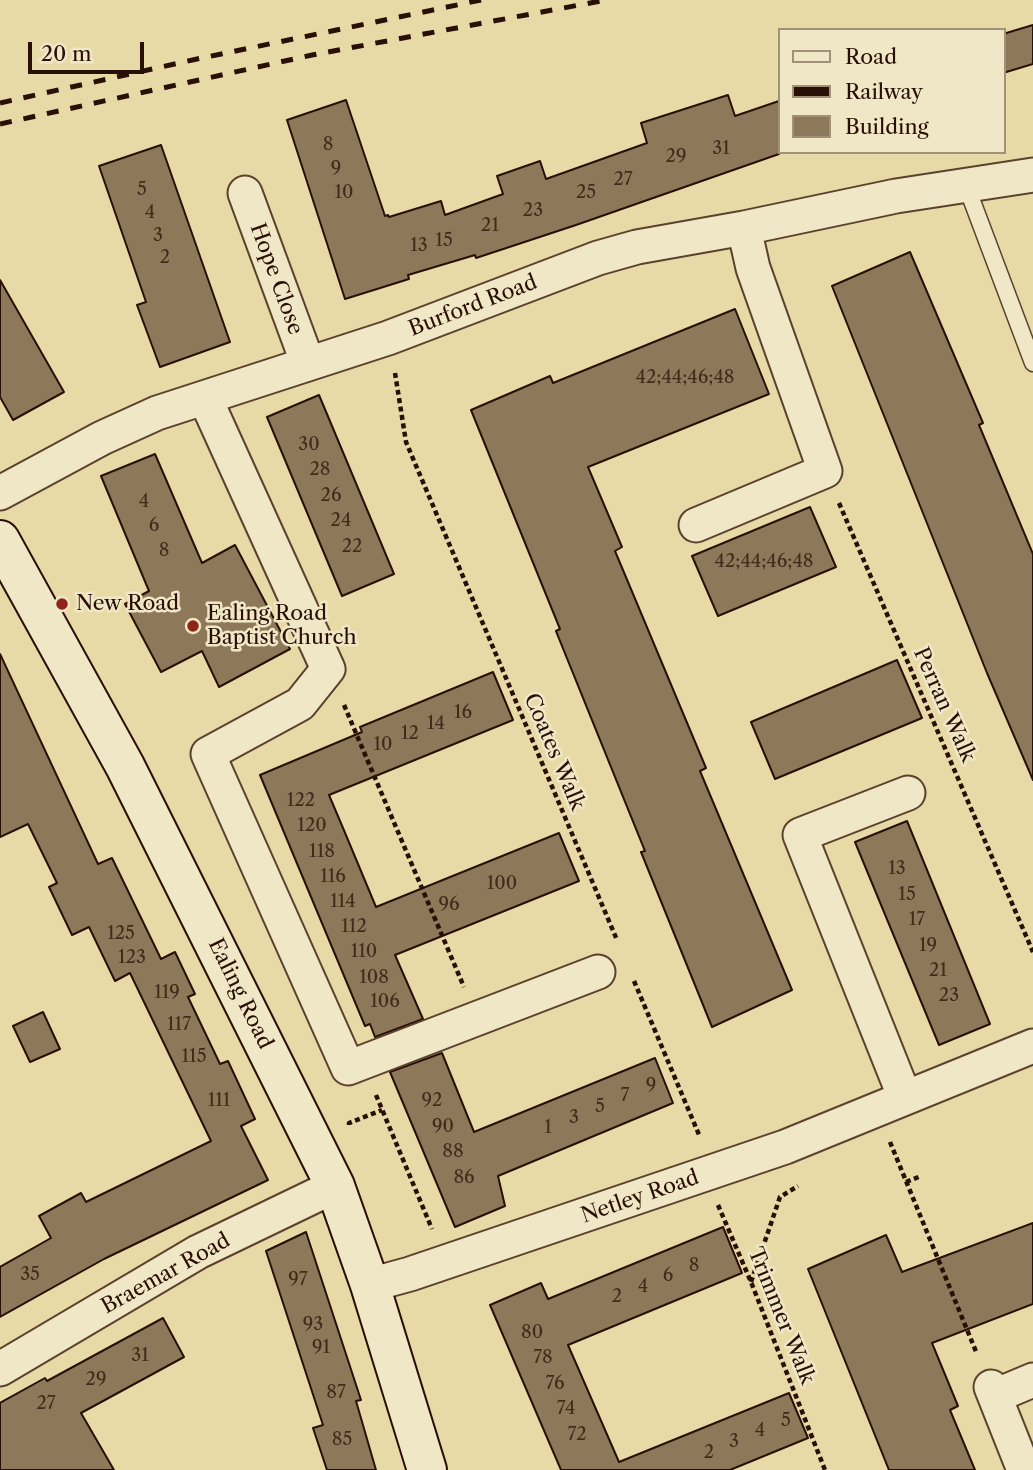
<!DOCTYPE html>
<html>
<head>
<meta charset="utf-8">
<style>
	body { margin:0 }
	#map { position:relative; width:1033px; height:1470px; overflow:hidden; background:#e8daa7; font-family:"Libre Caslon Text",serif }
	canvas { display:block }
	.legend { position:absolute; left:778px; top:28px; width:228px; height:126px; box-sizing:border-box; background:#f0e7c6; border:2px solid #a19179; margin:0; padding:9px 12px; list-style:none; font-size:21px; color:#2a0f06 }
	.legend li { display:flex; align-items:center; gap:14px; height:35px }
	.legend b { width:35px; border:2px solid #a19179 }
	.scale { position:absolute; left:28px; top:42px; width:116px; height:32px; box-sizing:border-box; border:4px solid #2a0f06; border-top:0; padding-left:9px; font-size:21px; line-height:24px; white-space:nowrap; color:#2a0f06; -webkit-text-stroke:5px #f0e7c6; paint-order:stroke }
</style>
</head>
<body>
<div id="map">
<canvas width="1033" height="1470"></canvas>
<ul class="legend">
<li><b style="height:9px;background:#f0e7c6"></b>Road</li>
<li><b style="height:9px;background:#2a0f06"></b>Railway</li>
<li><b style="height:19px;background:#8d795a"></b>Building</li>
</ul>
<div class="scale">20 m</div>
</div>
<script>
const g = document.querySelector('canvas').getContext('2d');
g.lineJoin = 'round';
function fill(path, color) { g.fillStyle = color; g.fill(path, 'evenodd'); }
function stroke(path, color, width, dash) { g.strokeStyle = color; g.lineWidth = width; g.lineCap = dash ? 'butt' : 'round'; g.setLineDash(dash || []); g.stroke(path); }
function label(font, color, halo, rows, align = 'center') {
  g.font = font + ' "Libre Caslon Text",serif'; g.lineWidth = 5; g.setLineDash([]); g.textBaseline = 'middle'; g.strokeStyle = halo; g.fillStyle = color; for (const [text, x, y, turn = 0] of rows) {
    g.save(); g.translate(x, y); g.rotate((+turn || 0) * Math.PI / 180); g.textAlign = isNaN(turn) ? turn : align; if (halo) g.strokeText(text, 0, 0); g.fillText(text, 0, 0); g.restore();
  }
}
const building = new Path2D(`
	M1033,25v39l-30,9v-39z
	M728,95l7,21 44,-15v53l-203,71 -100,33 -1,-3 -67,20 1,4 -64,20 -58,-179 59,-20 39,116 3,-1 1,2 52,-16 4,14 58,-21 -6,-18 43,-15 6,18 101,-36 -6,-20z
	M161,145l69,197 -70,25 -23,-62 9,-3 -47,-136z
	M910,252l73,171 -4,2 54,129v226l-46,-107 -155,-387z
	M0,280l64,112 -51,28 -13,-23z
	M735,309l34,85 -181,73 34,80 -7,4 91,217 -6,3 92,219 -80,37 -71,-175 4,-1 -89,-220 4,-2 -89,-219 79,-34 3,7z
	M319,395l75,179 -52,22 -75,-179z
	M155,454l47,109 33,-18 55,104 -71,38 -17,-36 -41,21 -36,-68 24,-13 -48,-115z
	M810,507l26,60 -118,49 -26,-60z
	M0,654l98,210 14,-6 49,101 14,-7 20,42 -7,3 32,67 8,-3 27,58 -14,7 27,54 -164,79 -104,58v-50l51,-29 -12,-22 42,-23 5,9 125,-61 -81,-168 -15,8 -26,-54 -17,8 -23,-48 8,-4 -29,-59 -28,13z
	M897,660l25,58 -147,61 -24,-57z
	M493,672l20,48 -184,75 14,33 33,79 183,-74 20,48 -184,74 28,64 -48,18 -5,-13 -5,2 -105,-251 102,-43 -2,-5z
	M907,821l83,203 -51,21 -84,-203z
	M43,1012l17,37 -30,13 -17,-36z
	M442,1053l32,79 181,-74 18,45 -175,73 7,30 -50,21 -65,-155z
	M1033,1223v81l-101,39 26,63 -8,4 25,60h-86l-81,-201 78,-34 16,37z
	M723,1227l19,46 -174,72 51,117 170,-69 19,45 -78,32h-169l-71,-165 51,-22 7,16z
	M306,1232l55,168 -5,1 20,69h-49l-14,-42 10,-3 -57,-174z
	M163,1318l21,39 -103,56 33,57h-114v-67l45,-25 2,3z`);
fill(building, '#8d795a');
stroke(building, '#2a0f06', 2);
const lane = new Path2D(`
	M966,185l67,178`);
const street = new Path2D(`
	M245,193l63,171
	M205,398l123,271 -28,35 -92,50 140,314 250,-96
	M0,493l102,-55 55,-25 231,-75 210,-80 39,-11 107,-19 152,-32 137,-21
	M696,525l129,-54 -72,-203 -9,-40
	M905,1098l-105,-263 108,-42
	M370,1285l40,-11 375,-127 248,-101
	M0,1369l198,-117 137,-66
	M991,1387l33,83
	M995,1396l38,-16`);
const secondary = new Path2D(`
	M0,540l125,226 210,420 35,99 57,185`);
stroke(lane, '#5a422e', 19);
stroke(street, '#5a422e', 37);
stroke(secondary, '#2a0f06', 42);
stroke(new Path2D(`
	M395,373l11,69 211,498
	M839,503l194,449
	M344,705l120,282
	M634,981l66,156
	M376,1095l56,134
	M349,1125v-2l33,-13
	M890,1142l87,212
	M906,1182l15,-6
	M718,1205l33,77 74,188
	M751,1282l29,-85 18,-11`), '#2a0f06', 4.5, [5, 3.5]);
stroke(lane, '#f0e7c6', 16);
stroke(street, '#f0e7c6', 33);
stroke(secondary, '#f0e7c6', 38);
stroke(new Path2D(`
	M0,103l197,-44 284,-59
	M0,124l312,-69 294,-55`), '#2a0f06', 5, [12, 12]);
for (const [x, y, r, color] of [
	[62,604,7,"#8f2418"],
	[193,626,7,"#8f2418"]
]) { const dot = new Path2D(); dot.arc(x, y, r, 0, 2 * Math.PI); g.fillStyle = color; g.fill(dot); stroke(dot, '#f0e7c6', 2.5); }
label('18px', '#432a1b', null, [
	["8",328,145],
	["31",721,149],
	["29",676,157],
	["9",336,169],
	["27",623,180],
	["5",142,190],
	["10",344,193],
	["25",586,193],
	["23",533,211],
	["4",150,213],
	["21",490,226],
	["3",158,236],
	["15",444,241],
	["13",419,246],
	["2",165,258],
	["42;44;46;48",685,378],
	["30",309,445],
	["28",320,470],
	["26",331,496],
	["4",144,502],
	["24",341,521],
	["6",154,526],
	["22",352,547],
	["8",164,551],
	["42;44;46;48",764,562],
	["16",463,713],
	["14",436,724],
	["12",410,734],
	["10",383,745],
	["122",301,801],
	["120",312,826],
	["118",322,852],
	["13",897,869],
	["116",333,877],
	["100",502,884],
	["15",907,895],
	["114",343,902],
	["96",449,905],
	["17",917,920],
	["112",354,927],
	["125",121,934],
	["19",928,946],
	["110",364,952],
	["123",132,958],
	["21",938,971],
	["108",374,978],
	["119",167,993],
	["23",949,996],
	["106",385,1002],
	["117",179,1025],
	["115",194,1057],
	["9",651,1086],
	["7",625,1096],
	["111",219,1101],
	["92",432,1101],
	["5",600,1107],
	["3",574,1118],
	["90",443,1127],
	["1",548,1128],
	["88",453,1152],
	["86",464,1178],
	["8",694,1266],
	["35",30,1275],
	["6",668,1276],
	["97",298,1280],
	["4",643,1287],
	["2",617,1297],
	["93",313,1325],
	["80",532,1333],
	["91",321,1348],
	["31",140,1356],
	["78",543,1358],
	["29",96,1380],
	["76",555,1384],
	["87",336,1393],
	["27",46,1404],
	["74",566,1409],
	["5",786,1421],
	["4",760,1431],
	["72",577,1435],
	["85",342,1440],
	["3",734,1442],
	["2",709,1453]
]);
label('21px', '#2a0f06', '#f0e7c6', [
	["Hope Close",276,279,70],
	["Burford Road",473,306,-21],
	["Perran Walk",944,705,66],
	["Coates Walk",554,752,67],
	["Ealing Road",240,994,64],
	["Netley Road",640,1197,-19],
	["Braemar Road",166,1274,-29],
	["Trimmer Walk",781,1316,68]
]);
label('21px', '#2a0f06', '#f0e7c6', [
	["New Road",76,604],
	["Ealing Road",207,614],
	["Baptist Church",207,638]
], 'left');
</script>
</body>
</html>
